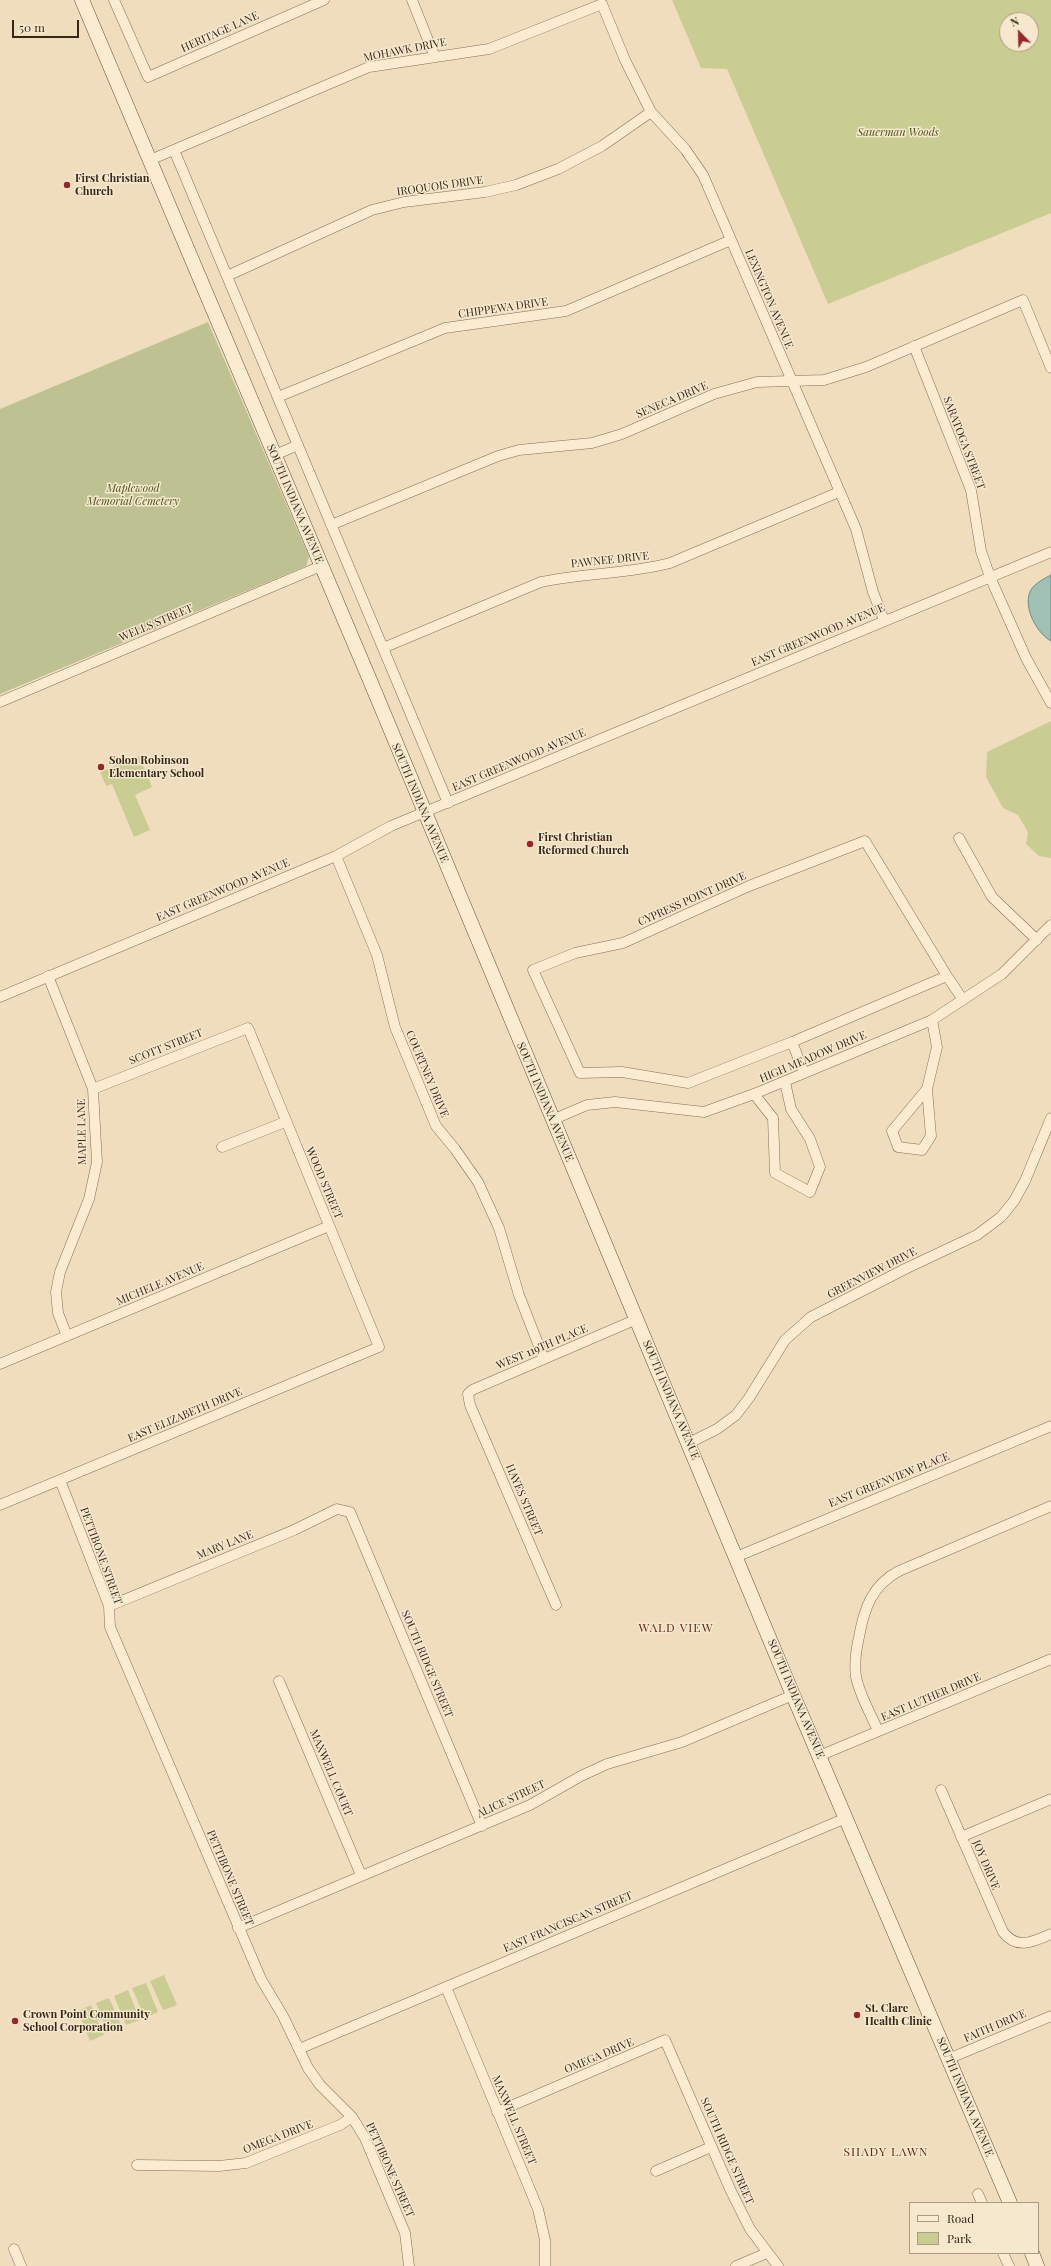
<!DOCTYPE html>
<html>
<head>
<meta charset="utf-8">
<style>
	body { margin:0 }
	#map { position:relative; width:1051px; height:2266px; overflow:hidden; background:#efddbd; font-family:"Playfair Display",serif }
	canvas { display:block }
	.legend { position:absolute; left:909px; top:2202px; width:130px; height:52px; box-sizing:border-box; background:#f6e8cd; border:1px solid #a99b86; margin:0; padding:5px 7px; list-style:none; font-size:12px; color:#36271b }
	.legend li { display:flex; align-items:center; gap:8px; height:20px }
	.legend b { width:20px; border:1px solid #a99b86 }
	.north { position:absolute; left:999px; top:12px; width:40px; height:40px; box-sizing:border-box; background:#f6e8cd; border:1px solid #a99b86; border-radius:50%; rotate:337deg; font-size:11px; font-weight:700; line-height:16px; text-align:center; color:#36271b }
	.north::after { content:''; display:block; margin:auto; width:14px; height:18px; background:#99242b; clip-path:polygon(50% 0,100% 100%,50% 72%,0 100%) }
	.scale { position:absolute; left:12px; top:20px; width:67px; height:18px; box-sizing:border-box; border:2px solid #36271b; border-top:0; padding-left:5px; font-size:12px; line-height:14px; white-space:nowrap; color:#36271b; -webkit-text-stroke:3px #f6e8cd; paint-order:stroke }
</style>
</head>
<body>
<div id="map">
<canvas width="1051" height="2266"></canvas>
<ul class="legend">
<li><b style="height:5px;background:#faebd1"></b>Road</li>
<li><b style="height:11px;background:#cacd91"></b>Park</li>
</ul>
<div class="north">N</div>
<div class="scale">50 m</div>
</div>
<script>
const g = document.querySelector('canvas').getContext('2d');
g.lineJoin = 'round';
function fill(path, color) { g.fillStyle = color; g.fill(path, 'evenodd'); }
function stroke(path, color, width, dash) { g.strokeStyle = color; g.lineWidth = width; g.lineCap = dash ? 'butt' : 'round'; g.setLineDash(dash || []); g.stroke(path); }
function label(font, color, halo, rows, align = 'center') {
  g.font = font + ' "Playfair Display",serif'; g.lineWidth = 3; g.setLineDash([]); g.textBaseline = 'middle'; g.strokeStyle = halo; g.fillStyle = color; for (const [text, x, y, turn = 0] of rows) {
    g.save(); g.translate(x, y); g.rotate((+turn || 0) * Math.PI / 180); g.textAlign = isNaN(turn) ? turn : align; if (halo) g.strokeText(text, 0, 0); g.fillText(text, 0, 0); g.restore();
  }
}
fill(new Path2D(`
	M672,0h379v213l-223,91 -101,-235 -26,-1zM1007,20h24v24h-24z
	M1051,721v137l-12,-2 -13,-12 2,-12 -10,-17 -15,-7 -17,-31 1,-25z
	M139,756l13,31 -17,8 15,35 -16,7 -22,-53 -6,2 -6,-14z
	M164,1975l13,30 -14,5 -13,-29z
	M146,1983l12,29 -13,6 -13,-30z
	M128,1990l12,30 -14,5 -12,-29z
	M109,1998l13,29 -14,6 -12,-30z
	M91,2005l13,30 -14,6 -12,-30z`), '#cacd91');
fill(new Path2D(`
	M208,322l101,235 -3,9 -306,128v-285z`), '#bec191');
const water = new Path2D(`
	M1051,575v66c-15,-8 -29,-36 -20,-51 3,-6 14,-12 20,-15z`);
fill(water, '#a1c0b5');
stroke(water, '#688e83', 1);
const street = new Path2D(`
	M114,0l34,77 176,-77
	M412,0l22,55
	M174,150l274,653
	M150,160l219,-93 120,-18 113,-45 23,56 26,52 34,37 18,26 153,354 17,63 11,28
	M227,276l145,-66 32,-8 81,-10 31,-7 42,-16 44,-23 49,-34
	M914,346l57,144 10,61 9,26 36,81 25,45
	M278,397l167,-69 121,-17 165,-71
	M275,455l23,-10
	M331,525l167,-69 21,-6 73,-7 30,-9 92,-40 43,-12 67,-2 42,-13 157,-67 28,68
	M383,648l158,-66c43,-9 87,-8 129,-19l169,-71
	M0,702l321,-136
	M959,838l33,59 45,43
	M865,841l82,135 -155,66 -104,41 -66,-11 -42,1 -47,-103 42,-17 48,-10 126,-57z
	M336,856l41,99 18,72 41,99 19,23 23,33 21,46 20,67 25,64
	M48,976l45,113 2,38 2,35 -8,37 -29,73 -4,20 2,21 9,23
	M947,976l16,24
	M0,997l336,-141 55,-30 660,-274
	M792,1042l12,31
	M927,1089l4,47 -9,14 -24,-3 -6,-16 35,-42 10,-42 -5,-27
	M754,1094l19,24 2,55 35,19 10,-25 -10,-28 -19,-30 -6,-27
	M552,1120l35,-15 28,-3 89,10 50,-18 178,-74 70,-46 49,-49
	M222,1147l63,-25
	M0,1364l329,-138
	M689,1443l28,-14 19,-14 13,-17 36,-58 26,-23 96,-49 70,-33 24,-18 13,-16 11,-20 26,-63
	M60,1480l49,126 1,21 151,352 22,37 25,52 12,17 32,32 13,21 40,95 4,33
	M0,1505l379,-158 -131,-319 -155,61
	M736,1557l315,-131
	M556,1605l-86,-200 -2,-11 4,-4 165,-71
	M109,1606l185,-76 43,-21 13,3 132,314
	M279,1681l82,194
	M878,1731c-7,-17 -18,-35 -22,-54 -2,-14 0,-27 3,-40 5,-28 13,-52 40,-66l152,-65
	M819,1756l232,-97
	M941,1790l62,142c14,18 30,10 48,2
	M961,1837l90,-38
	M238,1928l292,-123 51,-29 26,-12 75,-22 111,-47
	M446,1987l92,222 7,31v26
	M299,2049l547,-231
	M948,2059l103,-43
	M497,2112l168,-72 65,149 20,40 28,37
	M137,2165l82,1 27,-3 94,-38 12,-8
	M656,2171l55,-24
	M978,2194l4,9
	M14,2249l7,17
	M1003,2253l6,13
	M736,2266l31,-13`);
const secondary = new Path2D(`
	M82,0l287,678 424,1017 217,508
	M1032,2253l5,13`);
stroke(street, '#886d56', 11);
stroke(secondary, '#694f39', 15);
stroke(street, '#faebd1', 10);
stroke(secondary, '#faebd1', 14);
for (const [x, y, r, color] of [
	[67,185,4,"#99242b"],
	[101,767,4,"#99242b"],
	[530,844,4,"#99242b"],
	[857,2015,4,"#99242b"],
	[15,2021,4,"#99242b"]
]) { const dot = new Path2D(); dot.arc(x, y, r, 0, 2 * Math.PI); g.fillStyle = color; g.fill(dot); stroke(dot, '#f6e8cd', 1.5); }
label('11px', '#36271b', '#f6e8cd', [
	["HERITAGE LANE",220,32,-24],
	["MOHAWK DRIVE",405,50,-11],
	["IROQUOIS DRIVE",440,186,-8],
	["LEXINGTON AVENUE",769,299,67],
	["CHIPPEWA DRIVE",503,308,-8],
	["SENECA DRIVE",672,400,-23],
	["SARATOGA STREET",964,443,69],
	["SOUTH INDIANA AVENUE",295,504,67],
	["PAWNEE DRIVE",610,560,-6],
	["WELLS STREET",156,623,-23],
	["EAST GREENWOOD AVENUE",818,635,-23],
	["EAST GREENWOOD AVENUE",519,760,-23],
	["SOUTH INDIANA AVENUE",420,803,67],
	["EAST GREENWOOD AVENUE",223,890,-23],
	["CYPRESS POINT DRIVE",692,899,-24],
	["SCOTT STREET",166,1047,-22],
	["HIGH MEADOW DRIVE",813,1057,-23],
	["COURTNEY DRIVE",427,1074,67],
	["SOUTH INDIANA AVENUE",545,1102,67],
	["MAPLE LANE",82,1132,-91],
	["WOOD STREET",324,1183,67],
	["GREENVIEW DRIVE",872,1273,-27],
	["MICHELE AVENUE",160,1284,-23],
	["WEST 119TH PLACE",542,1347,-23],
	["SOUTH INDIANA AVENUE",671,1400,67],
	["EAST ELIZABETH DRIVE",185,1415,-23],
	["EAST GREENVIEW PLACE",889,1480,-22],
	["HAYES STREET",524,1500,67],
	["MARY LANE",225,1545,-22],
	["PETTIBONE STREET",101,1556,70],
	["SOUTH RIDGE STREET",427,1664,67],
	["EAST LUTHER DRIVE",931,1697,-23],
	["SOUTH INDIANA AVENUE",796,1699,67],
	["MAXWELL COURT",331,1773,67],
	["ALICE STREET",511,1799,-25],
	["JOY DRIVE",986,1865,67],
	["PETTIBONE STREET",230,1878,67],
	["EAST FRANCISCAN STREET",568,1922,-23],
	["FAITH DRIVE",995,2026,-23],
	["OMEGA DRIVE",599,2056,-23],
	["SOUTH INDIANA AVENUE",965,2097,67],
	["MAXWELL STREET",514,2120,67],
	["OMEGA DRIVE",278,2137,-21],
	["SOUTH RIDGE STREET",727,2151,66],
	["PETTIBONE STREET",390,2170,66]
]);
label('italic 11px', '#4a5421', '#f6e8cd', [
	["Sauerman Woods",898,133],
	["Maplewood",133,489],
	["Memorial Cemetery",133,502]
]);
label('bold 11px', '#36271b', '#f6e8cd', [
	["First Christian",75,179],
	["Church",75,192],
	["Solon Robinson",109,761],
	["Elementary School",109,774],
	["First Christian",538,838],
	["Reformed Church",538,851],
	["St. Clare",865,2009],
	["Health Clinic",865,2022],
	["Crown Point Community",23,2015],
	["School Corporation",23,2028]
], 'left');
g.letterSpacing = '1px';
label('12px', '#652419', '#f6e8cd', [
	["WALD VIEW",676,1628],
	["SHADY LAWN",886,2152]
]);
g.letterSpacing = '0px';
</script>
</body>
</html>
